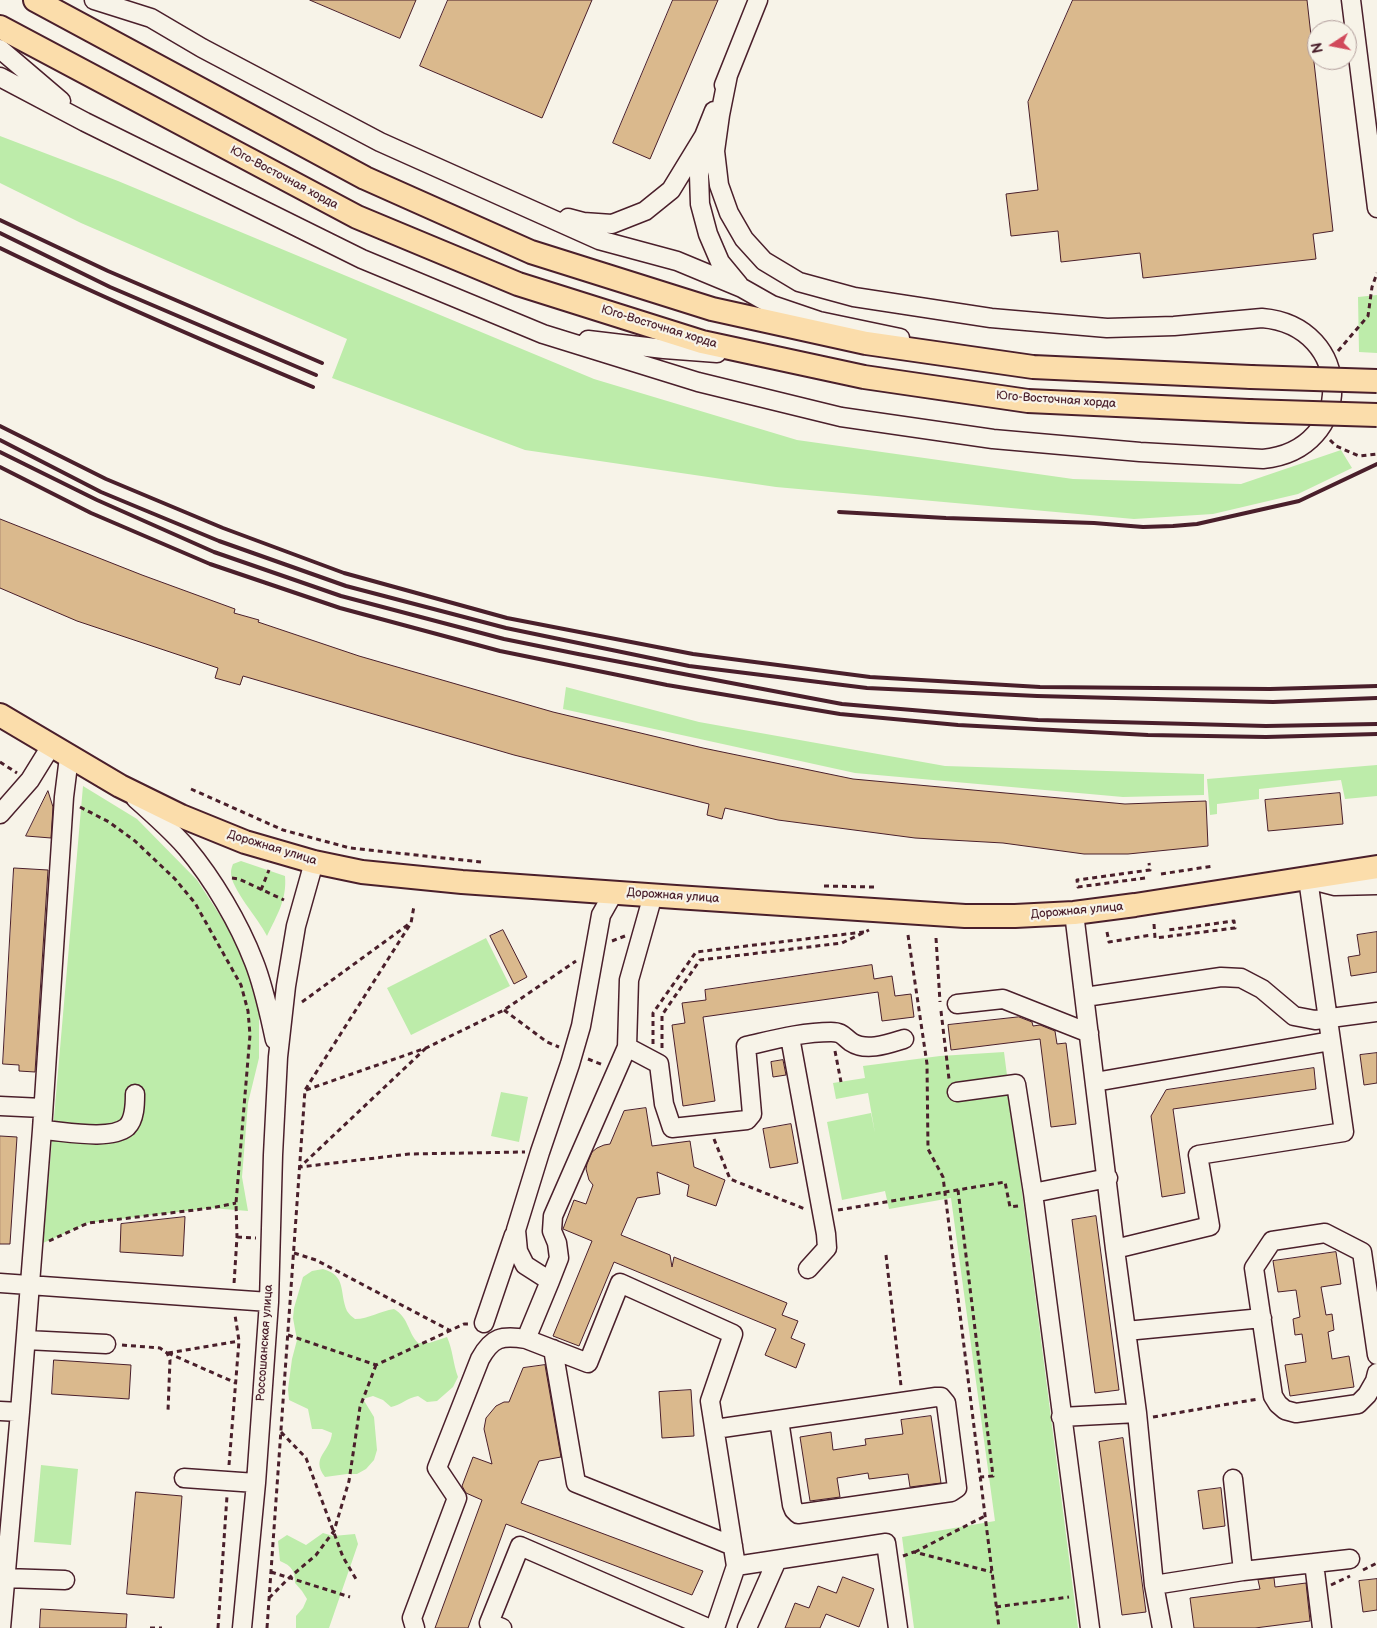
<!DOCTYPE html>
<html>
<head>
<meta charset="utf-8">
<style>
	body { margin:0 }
	#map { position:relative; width:1377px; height:1628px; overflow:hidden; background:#f7f3e8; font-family:"Balsamiq Sans",sans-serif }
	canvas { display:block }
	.north { position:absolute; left:1307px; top:20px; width:50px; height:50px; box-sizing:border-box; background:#f7f3e8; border:1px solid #b29e9c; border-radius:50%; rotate:259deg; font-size:14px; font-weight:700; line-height:20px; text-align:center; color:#4a1f2b }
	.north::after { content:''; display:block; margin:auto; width:18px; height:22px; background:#d1495b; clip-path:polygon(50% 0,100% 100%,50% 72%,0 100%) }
</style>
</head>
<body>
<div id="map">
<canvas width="1377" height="1628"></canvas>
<div class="north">N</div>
</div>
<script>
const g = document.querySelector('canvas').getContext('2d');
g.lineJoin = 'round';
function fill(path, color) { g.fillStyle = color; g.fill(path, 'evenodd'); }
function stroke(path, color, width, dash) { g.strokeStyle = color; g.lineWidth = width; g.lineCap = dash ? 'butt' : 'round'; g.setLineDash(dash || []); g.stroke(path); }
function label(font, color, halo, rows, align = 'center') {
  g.font = font + ' "Balsamiq Sans",sans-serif'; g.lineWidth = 4.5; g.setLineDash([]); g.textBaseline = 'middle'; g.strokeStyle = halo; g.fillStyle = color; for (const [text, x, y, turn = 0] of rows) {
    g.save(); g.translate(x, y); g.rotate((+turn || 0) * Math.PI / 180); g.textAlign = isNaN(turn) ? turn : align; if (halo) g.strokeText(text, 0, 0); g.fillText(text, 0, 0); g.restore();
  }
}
fill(new Path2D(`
	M0,136l118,45 476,198 203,61 276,39 168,5 100,-34 11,18 -54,26 -85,20 -79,5 -358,-32 -251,-37 -193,-72 15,-39 -266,-116 -81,-40z
	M1377,295v58l-18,-1 -1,-55z
	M566,687l133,35 246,44 259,8v21l-81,2 -268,-24 -292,-64z
	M1377,765v31l-32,3 -4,-19 -82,9v10l-42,5v10l-7,1 -3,-36z
	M83,786l54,33 60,61 28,43 20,39 14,41v55l-11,45 -6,74 6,34 -37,-3 -123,15 -45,20z
	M241,861l44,15c2,24 -8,39 -18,60 -8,-17 -37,-48 -36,-64 0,-3 1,-5 2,-8z
	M486,938l24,48 -99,49 -24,-47z
	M1004,1052l74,576h-164l-12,-91 93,-16 -44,-323 -62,11 -4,-18 -43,9 -15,-78 44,-9 4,20 -7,-40 -32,6 -3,-16 32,-5 -2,-12 77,-10z
	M501,1092l27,5 -9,45 -28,-6z
	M323,1269c24,7 16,23 24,42 2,3 5,6 8,8 14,0 25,-8 39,-10 15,9 13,22 24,34h11l18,-6c6,13 6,27 11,40l-5,10 -16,14 -10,1 -9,-6c-11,2 -17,9 -27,11l-8,-7 -10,-4 -10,3 11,18 3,33 -3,10 -8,9 -9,5h-10l-22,3c-15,-20 5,-24 7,-44l-10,-4h-10l-4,-20 -19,-9 -1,-11 4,-30 5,-19 -4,-22 1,-10 9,-31 9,-6z
	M41,1465l37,4 -7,76 -37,-3z
	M323,1533l10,3 22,-2 3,10 -29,84h-33v-12l7,-8 4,-9 -5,-8 -7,-8c0,-12 -3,-17 -15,-22l-2,-20 9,-6 19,10z`), '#bdecaa');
const building = new Path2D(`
	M310,0h106l-16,38z
	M448,0h144l-50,118 -122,-52z
	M673,0h45l-68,159 -37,-16z
	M1073,0h234l26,231 -20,3 3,25 -173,19 -3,-25 -79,9 -3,-31 -47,5 -5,-42 32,-4 -10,-88z
	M0,519l142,56 93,34 -1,4 25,7 -1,2 101,34 194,56 150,36 150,31 272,25 81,-3 2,45 -80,8h-44l-81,-11 -88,-5 -137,-18 -53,-12 -3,11 -15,-4 2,-11 -195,-49 -271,-79 -3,9 -25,-7 3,-10 -141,-47 -77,-33z
	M48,791l5,16 -2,31 -25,-2z
	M1340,793l3,31 -75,7 -3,-31z
	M14,868l34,2 -13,202 -16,-1v-6l-16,-1z
	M503,930l24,47 -13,7 -24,-48z
	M1377,932v40l-26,4 -3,-19 12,-2 -3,-20z
	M872,965l2,14 18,-3 3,20 16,-2 3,23 -32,4 -4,-29 -175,25 12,84 -32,5 -11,-81 13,-2 -3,-20 24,-3 -1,-10z
	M1019,1017l13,5 1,4 7,-1 15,6 2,13 9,-1 10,81 -25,3 -11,-88 -89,11 -3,-25z
	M1377,1053v30l-13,2 -4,-30z
	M783,1060l3,15 -13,2 -2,-15z
	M1314,1068l2,21 -143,20 12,84 -23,4 -11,-81 15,-26z
	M646,1108l6,38 38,-5 4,26 31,13 -9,26 -29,-10 2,-11 -32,-13 3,22 -23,4 -16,37 49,20 2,12 2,-10 113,46 -5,12 16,6 -7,17 14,6 -9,24 -31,-13 11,-26 -162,-67 -35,84 -26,-10 39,-95 -29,-12 11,-29 12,4 7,-19 -4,-5 -3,-11 1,-5 5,-12 5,-4 7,-3 6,-1 14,-33z
	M791,1124l7,39 -28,5 -7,-39z
	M0,1136l17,1 -7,107h-10z
	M1096,1216l23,174 -24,3 -23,-173z
	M185,1217l-2,39 -63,-4 1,-28z
	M1336,1252l5,32 -20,3 5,28 6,-1 2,16 -6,2 4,27 17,-3 5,31 -64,9 -5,-31 21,-3 -4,-28 -7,1 -2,-16 7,-2 -4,-27 -18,2 -5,-31z
	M54,1360l77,5 -2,34 -77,-5z
	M545,1365l16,92 -22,4 -18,42 182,68 -11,24 -186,-71 -38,104h-33l47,-128 -16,-7 -4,-7 11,-29 19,7 -8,-35 2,-11 10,-12 8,-4h5l14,-34z
	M691,1390l3,46 -32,2 -3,-46z
	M931,1416l10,67 -31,4 -2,-13 -39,5 -1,-6 -31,5 3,19 -30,4 -10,-64 31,-5 2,18 33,-5 -1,-6 38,-5 -2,-14z
	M1123,1438l23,174 -24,3 -23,-173z
	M1221,1488l4,38 -22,3 -5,-38z
	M136,1492l46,4 -8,102 -47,-4z
	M843,1577l31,12 -15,38 -33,-13 -6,14h-35l10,-25 14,5 9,-22 18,7z
	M1274,1578l1,9 31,-4 4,38 -55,7h-61l-4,-30 70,-9 -2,-9z
	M1377,1579v31l-14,2 -4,-31z
	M41,1609l86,5 -1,14h-86z`);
fill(building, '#dab98d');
stroke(building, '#4a1f2b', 1);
const minor = new Path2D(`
	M94,0l57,18 51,30 178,94 219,98 78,21 65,27 30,17 47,16 81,17
	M1351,0l26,208
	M0,49l61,52
	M0,77l85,45 277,137 181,75 155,48 143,35 152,22 147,13 123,7c93,-9 92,-133 -1,-141l-88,8 -67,2 -116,-10 -137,-21 -55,-15 -35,-21 -20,-22 -15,-26 -10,-28 -4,-34 5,-36 8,-40
	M724,85l34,-85
	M703,144l-4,31 1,29 8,30 12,28 19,23
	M568,218l15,4 29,2 33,-13 26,-21 33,-54 10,-25
	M588,340l76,9 53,4
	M136,799c17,15 35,31 50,48 27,32 53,76 68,115 10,25 15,51 21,78
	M0,814l30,-34 21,-34
	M614,892l-13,23 -20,111 -11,38 -30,88 -24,78 2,21 7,14 25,16 -24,58 62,24 32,-80 113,51 -23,67 26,165 -21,62
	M653,895l-24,85 -2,67 32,17 5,40 8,24 75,-8 5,-6 -6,-68c27,-6 56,-14 85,-14 11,0 12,4 20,10 15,10 37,2 53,-3
	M1074,913l41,336 22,164 17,172 8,43
	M1085,997l136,-20 20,1 21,11 32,27 21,4 62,-8
	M957,1004l46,-5 86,34
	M790,1037l36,197 1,14 -19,21
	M1095,1082l236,-41
	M957,1092l59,-8 17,109 57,435
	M0,1106l43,2
	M42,1130c21,1 68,11 85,-3 8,-8 8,-23 8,-33
	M1033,1193l75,-15
	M1115,1249l95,-23 -12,-71 146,-23 -36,-253 27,7 42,-1
	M550,1281l9,-23 -2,-15 -5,-12 1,-15 74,-169
	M0,1283l269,19
	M484,1323l30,-88
	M1126,1331l136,-13
	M26,1340l80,4
	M553,1349l23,134 157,63
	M1377,1355l-15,-103 -37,-19 -53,8 -18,27 19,128 5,8 7,6 11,3 62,-9 9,-9 8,-14 2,-8
	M0,1411l20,1
	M1061,1417l76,-4
	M715,1429l221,-32h5l5,6 11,85 -6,4 -153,22 -4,-4 -2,-5 -13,-85
	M184,1478l72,5
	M1233,1479l10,92
	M1314,1563l8,65
	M736,1566l150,-23 12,85
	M5,1578l60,2
	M1154,1585l89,-14 107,-12
	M1,1628l19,-216 22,-282 22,-333 5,-40
	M242,1628l14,-145 13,-181 4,-147 5,-98 8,-71 10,-60 18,-64
	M415,1628l-3,-10 45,-120 -20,-30 43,-109c12,-22 22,-24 46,-20
	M502,1628l-13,-5 31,-77 188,82
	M747,1628l30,-68`);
const major = new Path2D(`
	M35,0l330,178 166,74 181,57 154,34 167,24 218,10
	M0,27l357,190 161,67 184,58 162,35 164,24 221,10
	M0,715l120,71 61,30 64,26 69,20 48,10 100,10 214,15 289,19h50l59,-3 61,-8 242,-38`);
stroke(minor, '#4a1f2b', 21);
stroke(major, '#4a1f2b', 26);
stroke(new Path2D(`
	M1338,351l30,-35 4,-29 5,-14
	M1330,440l6,6 23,10 18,-2
	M0,762l17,11
	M191,789l92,41 67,18 131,14
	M80,807l29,15 26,19 40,38 20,24 46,82 7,26 2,24 -14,168 1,34 -3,47
	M1161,874l52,-8
	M232,878l7,1 45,21
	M1145,878l-67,9 -1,-7 73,-10 -1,-7
	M824,886l50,1
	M261,890l8,-20
	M1154,924l1,14 80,-10 -1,-7 -66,9
	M1107,932l2,10 42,-7
	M908,935l19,129 1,85 15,28 56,451
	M936,938l4,64
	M612,941l13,-5
	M302,1002l107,-78
	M504,1010l43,32 12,5
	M941,1011l8,68
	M653,1044v-31l43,-61 168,-20
	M426,1048l-126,119 109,-13 116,-2
	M662,1048v-33l38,-55 142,-17 27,-13
	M835,1051l6,31
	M588,1059l15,6
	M306,1090l120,-42 78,-38 72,-49
	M714,1139l16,40 75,30
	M958,1190l35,286 -13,1
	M838,1210l167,-28 5,25 8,-1
	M237,1237l19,1
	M49,1241l39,-18 123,-15 25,-5
	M294,1253l22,7 133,70
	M886,1255l15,131
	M288,1335l88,30 88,-41h4
	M122,1345l38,3 7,5 3,7 -2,51
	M168,1353l68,30
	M168,1353l71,-12
	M1153,1417l105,-18
	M281,1432l25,26 37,99 13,22
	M229,1465l10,-124 -4,-26
	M915,1552l70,-36
	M903,1556l11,-4 78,20
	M1363,1570l14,-7
	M271,1572l79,25
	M1331,1585l19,-9
	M269,1598l20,-20 27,-23 18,-24 15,-50 11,-74 16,-42
	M996,1607l73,-10
	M150,1628h12
	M218,1628l9,-132
	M267,1628l38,-538 106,-167 3,-17`), '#4a1f2b', 3, [5, 4]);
stroke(minor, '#f7f3e8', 18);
stroke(major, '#fbddab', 22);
stroke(new Path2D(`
	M0,220l108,51 214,92
	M0,233l110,54 206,88
	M0,248c103,50 208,95 313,139
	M0,426l106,53 117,49 121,45 163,45 186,36 177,23 170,10 230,2 107,-3
	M0,440l101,52 118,49 127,45 160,42 183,38 178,22 170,8 236,6 104,-4
	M0,452l97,48 117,52 127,44 163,43 74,15 264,50 117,10 79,6 228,6 111,-2
	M0,467l91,46 119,51 130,44 160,43 167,34 173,29 118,11 190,10 118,2 111,-3
	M839,512l107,6 148,5 49,4 30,-1 24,-2 102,-23 78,-37`), '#4a1f2b', 4);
const majorBridge = new Path2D(`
	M1251,377l126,4
	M1249,411l128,4`);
stroke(majorBridge, '#4a1f2b', 26, []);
stroke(majorBridge, '#fbddab', 22);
label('12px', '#4a1f2b', '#f7f3e8', [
	["Юго-Восточная хорда",284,178,28],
	["Юго-Восточная хорда",659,327,17],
	["Юго-Восточная хорда",1056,400,4],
	["Дорожная улица",272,848,17],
	["Дорожная улица",673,896,4],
	["Дорожная улица",1077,911,-5],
	["Россошанская улица",265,1343,-86]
]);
</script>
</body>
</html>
